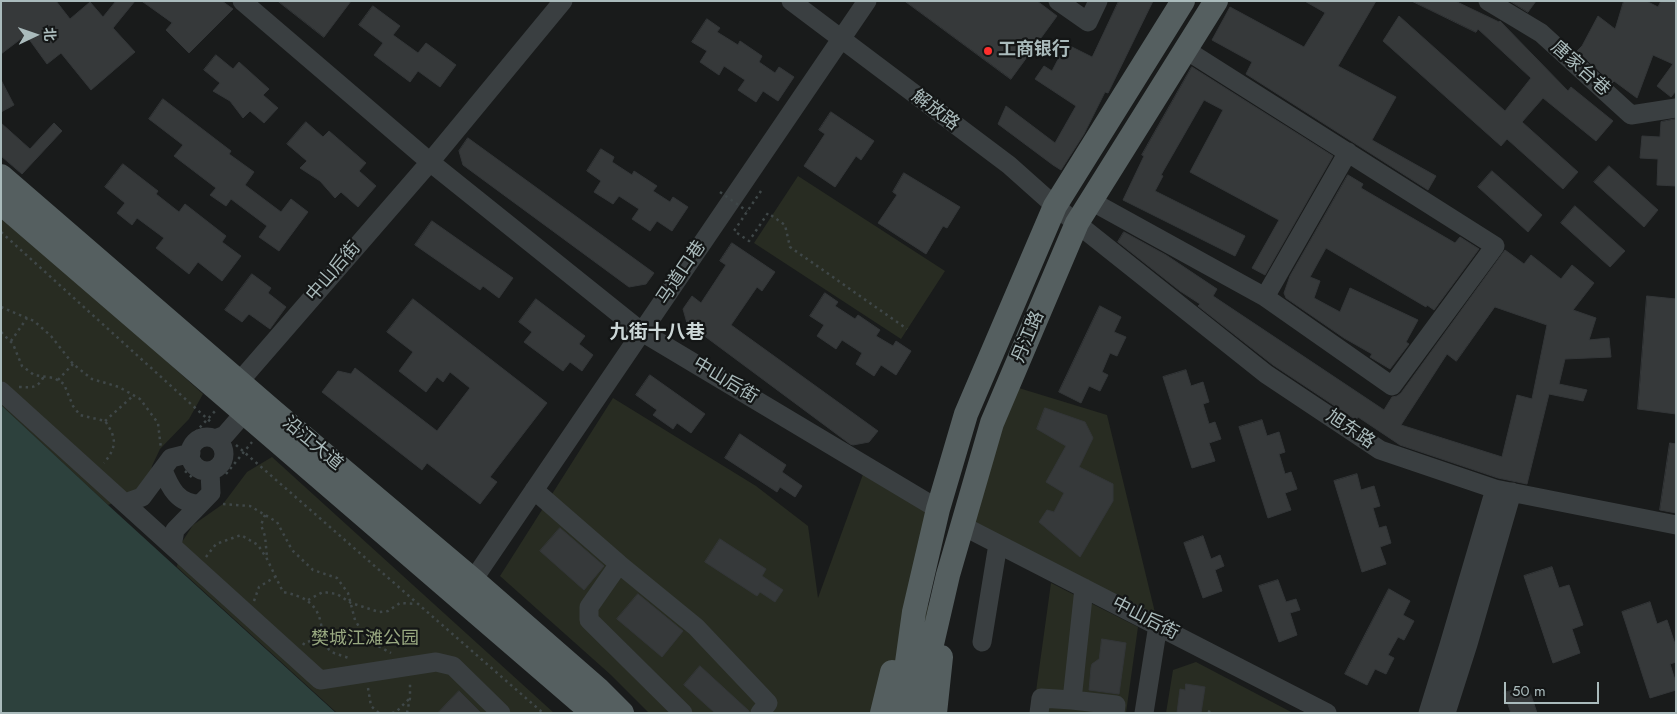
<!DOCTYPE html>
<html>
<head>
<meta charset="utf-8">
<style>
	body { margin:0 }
	#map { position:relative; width:1677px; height:714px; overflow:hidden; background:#191b1b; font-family:Jost,"Noto Sans SC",sans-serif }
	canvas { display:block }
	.frame { position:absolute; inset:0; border:2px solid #aabbbc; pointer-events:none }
	.north { position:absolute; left:10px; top:10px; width:50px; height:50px; -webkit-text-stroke:4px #141616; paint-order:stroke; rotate:87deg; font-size:14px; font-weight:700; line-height:20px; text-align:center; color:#aabbbc }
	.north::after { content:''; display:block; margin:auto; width:18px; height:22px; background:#aabbbc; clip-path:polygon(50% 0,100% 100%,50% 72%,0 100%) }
	.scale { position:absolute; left:1504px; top:682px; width:95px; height:22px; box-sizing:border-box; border:2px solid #aabbbc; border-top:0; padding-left:6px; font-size:15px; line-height:18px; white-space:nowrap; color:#aabbbc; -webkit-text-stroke:4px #141616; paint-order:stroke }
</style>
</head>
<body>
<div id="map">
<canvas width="1677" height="714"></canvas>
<div class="frame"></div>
<div class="north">北</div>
<div class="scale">50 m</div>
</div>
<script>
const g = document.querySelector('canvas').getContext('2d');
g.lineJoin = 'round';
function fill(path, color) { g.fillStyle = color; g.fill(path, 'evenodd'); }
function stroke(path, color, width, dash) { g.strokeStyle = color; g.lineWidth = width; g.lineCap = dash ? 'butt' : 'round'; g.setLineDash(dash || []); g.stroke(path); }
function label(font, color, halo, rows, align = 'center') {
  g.font = font + ' Jost,"Noto Sans SC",sans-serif'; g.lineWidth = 4.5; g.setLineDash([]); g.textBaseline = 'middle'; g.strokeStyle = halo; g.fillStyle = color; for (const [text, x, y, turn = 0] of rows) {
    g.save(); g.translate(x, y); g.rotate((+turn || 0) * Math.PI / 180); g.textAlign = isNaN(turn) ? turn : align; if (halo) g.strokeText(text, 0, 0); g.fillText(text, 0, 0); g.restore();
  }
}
fill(new Path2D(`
	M798,176l147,95 -44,68 -147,-96z
	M1,211l202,183 -14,25 -29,30 -8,17 -1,9 -17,19 -26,11 -107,-100z
	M1009,385l98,30 51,210 -195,-99z
	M613,398l143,88 52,40 10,72 48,-132 72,43 -23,103 28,-14 -8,115h-286l-38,-38 -111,-99z
	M272,457l282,256h-217l-160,-146 3,-22 13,-20 30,-21 24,-32z
	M1051,583l87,44 -12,86h-93z
	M1196,662l97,51h-127l7,-43z`), '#282c22');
fill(new Path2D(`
	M1,405l107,100 228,208h-335z`), '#2d413d');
const building = new Path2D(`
	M1,1h55l14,18 20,-17 13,15 13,-16h19l-22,27 22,24 -44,38 -30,-37 -14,11 -21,-29 -25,19z
	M142,1h80l11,8 -44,44 -23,-23 6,-7z
	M278,1h73l-27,36z
	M905,1h132l20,15 -46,63z
	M1119,1h34l-45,92 -3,-1 -21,42 -23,36 -8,-5 -55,-41 8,-18 49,37 21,-37 -41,-27 9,-13 8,5 14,-27 26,13z
	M1305,1h71l-38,65 58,31 -24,43 64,36 -8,14 -182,-116 6,-12 -40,-22 18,-33 74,40 21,-34z
	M1412,1h43l44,21 1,-1 68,70 3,-4 42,34 -17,20 -53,-43 -21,24 56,50 -15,17 -56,-50 -6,7 -118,-105 16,-25 106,95 26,-33 -53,-49 -2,3z
	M1510,1h26l-8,11z
	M1624,1h22l12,6 3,-6h15v90l-5,6 -14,-11 16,-22 -20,-9 -16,43 -23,-17 -2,2 -35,-32 5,-5 16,-30 17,13z
	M373,6l27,20 -7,9 25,18 8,-10 30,22 -16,22 -22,-16 -8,11 -36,-27 9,-12 -24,-18z
	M707,19l13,9 -3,4 21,13 2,-4 22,15 -3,6 16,11 4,-6 15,10 -16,24 -15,-10 -7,11 -18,-12 7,-10 -21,-14 -5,9 -19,-13 7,-11 -15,-9z
	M216,55l17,14 6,-7 30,27 -6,6 15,13 -14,15 -14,-12 -7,7 -13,-17 -17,-10 7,-8 -16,-13z
	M1192,67l141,89 -68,119 -13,-7 27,-48 -89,-48 33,-62 -19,-10 -43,75 2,1 -8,15 90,45 -10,20 -112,-56 21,-44 -2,-1z
	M1,80l13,25 -13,7z
	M163,99l68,52 -2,3 25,18 -9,13 36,27 10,-13 17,13 -29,39 -20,-14 8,-11 -36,-27 -5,7 -16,-11 6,-7 -42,-32 9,-11 -34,-26z
	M831,112l43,29 -13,19 -5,-4 -21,31 -31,-21 21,-32 -6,-4z
	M1676,119v67l-19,-1 1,-26 -18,-1 2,-22 18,1 1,-15z
	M306,122l17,15 6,-6 37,32 -7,8 17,15 -18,21 -17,-15 -6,6 -15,-17 -20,-13 7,-7 -20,-17z
	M1,123l29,26 24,-26 8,8 -40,43 -21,-18z
	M468,138l186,135 -8,11 -17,3 -166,-122 -4,-14z
	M601,149l13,8 -2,5 20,13 2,-4 23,15 -4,5 17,11 3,-5 15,10 -16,24 -15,-10 -7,10 -18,-12 7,-10 -20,-13 -6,8 -19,-12 7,-11 -14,-10z
	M123,164l35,27 -2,3 23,18 6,-8 41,32 -4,6 19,14 -19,25 -24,-19 -9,12 -33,-26 8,-10 -27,-20 -5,7 -15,-12 8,-10 -20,-16z
	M1609,166l49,44 -14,17 -50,-45z
	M1492,171l50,44 -14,17 -50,-45z
	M904,173l56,34 -13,21 -4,-2 -17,28 -48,-31 19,-28 -4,-3z
	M1348,175l15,9 -2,4 94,55 5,-6 19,12 -45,61 -7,-5 -1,2 -100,-59 -16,29 10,4 -6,17 26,14 10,-24 68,32 -12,22 3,2 -19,25 -20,-12 2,-3 -28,-16 -58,-40 -2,-5 6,-17z
	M1575,206l50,45 -15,16 -49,-44z
	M432,221l81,57 -14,20 -16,-12 -3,4 -65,-45z
	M1124,232l42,23 51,34 -4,7 171,114 8,-13 5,-1 4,-3 104,-143 19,14 7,-9 30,24 11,-14 22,18 -21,27 23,8 -7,22 20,-2 2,19 -46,2 -6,25 28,6 -4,11 -34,-7 -22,90 -29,-6 -98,-33 -42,-28 -2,3 -83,-55 -75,-59 2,-2 -20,-13 -62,-49zM1495,307l52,18 -15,74 -15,-4 -15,62 -101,-32 46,-71 9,7z
	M732,243l43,29 -13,19 -5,-4 -26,38 147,106 -9,11 -16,3 -3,-1 -163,-121 -4,-14 9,-13 9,7 25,-38 -6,-4z
	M252,274l19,14 -3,5 18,14 -16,22 -21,-15 -7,8 -17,-12z
	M825,293l13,9 -3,4 20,13 3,-4 22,15 -4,6 17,10 3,-5 15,10 -15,24 -15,-10 -7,11 -18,-12 6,-11 -20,-13 -6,9 -19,-13 7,-11 -14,-9z
	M1647,296l29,3v115l-38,-5z
	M413,299l134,104 -57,74 7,5 -17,22 -53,-41 -5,7 -100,-78 16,-21 13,3 4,-6 82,63 33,-43 -20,-16 -7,10 -6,-5 -11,15 -27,-21 14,-19 -26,-20z
	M536,299l49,37 -6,8 14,11 -11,16 -12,-9 -7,9 -39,-29 8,-10 -13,-10z
	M1100,306l21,11 -7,15 12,5 -9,19 -7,-3 -8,19 6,3 -8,16 -11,-5 -8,17 -22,-11z
	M1186,370l5,16 12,-4 6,20 -6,2 6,20 6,-2 6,17 -12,4 6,18 -23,7 -29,-91z
	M650,375l55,39 -14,19 -14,-10 -4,6 -20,-14 4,-5 -21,-15z
	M1045,408l40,14 8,16 -14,29 34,17v17l-33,56 -41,-35 8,-12 7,2 10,-19 -18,-11 20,-36 -29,-17z
	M1262,420l5,16 12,-4 6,20 -6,2 6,20 6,-2 6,17 -12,4 6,17 -23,8 -29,-91z
	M740,434l46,31 -4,7 20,14 -7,11 -15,-10 -3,5 -52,-34z
	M1670,443l6,1v69l-16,-3z
	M1357,474l4,16 13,-4 6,20 -7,2 6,20 7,-2 5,17 -11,4 6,17 -24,8 -28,-91z
	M560,528l44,38 -20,24 -44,-39z
	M1203,536l8,23 9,-4 4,11 -9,4 7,21 -19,7 -19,-55z
	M720,539l46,30 -4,7 21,14 -8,12 -15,-10 -3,4 -52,-34z
	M1552,567l7,21 10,-3 14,40 -11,4 8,24 -27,10 -29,-87z
	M1278,580l8,22 10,-3 4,11 -10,3 7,22 -18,7 -20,-56z
	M1389,589l21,12 -7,14 11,6 -10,19 -6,-3 -10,18 6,3 -8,16 -11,-5 -8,16 -22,-11z
	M638,594l45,37 -21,26 -45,-38z
	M1650,602l7,22 10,-4 9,27v15l-6,2 6,19v7l-26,8 -28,-86z
	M1102,639l24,4 -7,51 -30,-4 2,-22 1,-4 7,-5z
	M700,666l49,45v2h-34l-31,-28z
	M1186,684l19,3 -4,26h-24l3,-24 5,1z
	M1528,686l9,27h-26l-7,-20z
	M459,691l22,22h-43z`);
fill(building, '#36393a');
stroke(building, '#333638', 1);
stroke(new Path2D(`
	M761,191l-27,40 15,10 19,-28 17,12 5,22 117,82
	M1,232l212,192
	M1,307l33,14 17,15 22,28 19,15 27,8 21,12 18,24 3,26
	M1,332l12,12 9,22 12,9 20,3 10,6 9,22 7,9 25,6c12,17 12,26 -1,42
	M11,341l16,-23
	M58,380l15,-16
	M19,387c12,0 18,3 25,-11
	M105,421l29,-26
	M191,437l25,-27
	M236,445l307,268
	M185,471l9,8
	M226,474l26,-32
	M223,504l27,2 27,16 15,28 21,20 24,8 11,15 7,27 12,20 24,13
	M265,515l-4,10 4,11 2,21
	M206,557l10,-13 25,-9 17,10 9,14 16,33c19,4 34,10 38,32 2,10 1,21 11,28 5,3 13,4 19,7
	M308,600l15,-8 14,2 14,9 28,9 9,-1 12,-8 16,1
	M254,601l5,-14 16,-10
	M303,645l2,-3 18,-3
	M368,688l3,18 8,7
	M1208,711l4,2
	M392,713l4,-1 13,-13
	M407,713l3,-15v-16`), '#3f4748', 2.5, [2.5, 4]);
stroke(new Path2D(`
	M242,1l188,161 212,170 296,177
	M791,1l218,164 46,41 211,168 114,76 115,39 181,36
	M1058,1l30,21 10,-21
	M1488,1l53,32 90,82 45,-7
	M1091,201l174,96 127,89 103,-140 -309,-196
	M1265,297l83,-145
	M239,382l191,-220 133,-161
	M1,391l319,289 116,-18 17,4 48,47
	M190 454a17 17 0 1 1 34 0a17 17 0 1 1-34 0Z
	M215,439l10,-4 20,-23
	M163,470c7,18 15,34 37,34
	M534,490l85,74 77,63 72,76 -8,10
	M125,503l17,-6 29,-39 20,-5
	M963,526l364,187
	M172,546l3,-16 36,-37 -1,-22
	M619,564l-30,43v13l94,93
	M473,580l394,-579
	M982,642l16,-98
	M1072,700l44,5 -1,8
	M1039,713l2,-15 31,2 12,-112
	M1144,713l14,-88
	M1428,713l21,-68 46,-156
	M1446,713l22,-69 44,-152`), '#3a3f41', 19);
stroke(new Path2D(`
	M1,176l273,236 199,168 125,109 24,24
	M1,203l592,510
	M882,713l10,-41
	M900,713l14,-101 24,-103 28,-95 89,-208 128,-205
	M916,713l32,-138 44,-152 85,-200 139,-222
	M935,713l6,-56`), '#555f60', 24);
stroke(new Path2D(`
	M720,192l27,19`), '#3f4748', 2.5, [2.5, 4]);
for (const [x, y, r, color] of [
	[988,51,5,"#ff2f2d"]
]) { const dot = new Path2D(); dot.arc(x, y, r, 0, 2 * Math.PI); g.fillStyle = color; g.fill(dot); stroke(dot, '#141616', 2); }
label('bold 18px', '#aabbbc', '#141616', [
	["工商银行",998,51]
], 'left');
label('18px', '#aabbbc', '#141616', [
	["唐家台巷",1580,69,42],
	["解放路",935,111,37],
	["中山后街",334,272,-49],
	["马道口巷",682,273,-56],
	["丹江路",1029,337,-67],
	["中山后街",725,381,31],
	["旭东路",1350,430,34],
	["沿江大道",312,444,40],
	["中山后街",1145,619,27]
]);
label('18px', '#98a880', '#141616', [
	["樊城江滩公园",365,640]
]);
label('bold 19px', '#ccd7d7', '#141616', [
	["九街十八巷",657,333]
]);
</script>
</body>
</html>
